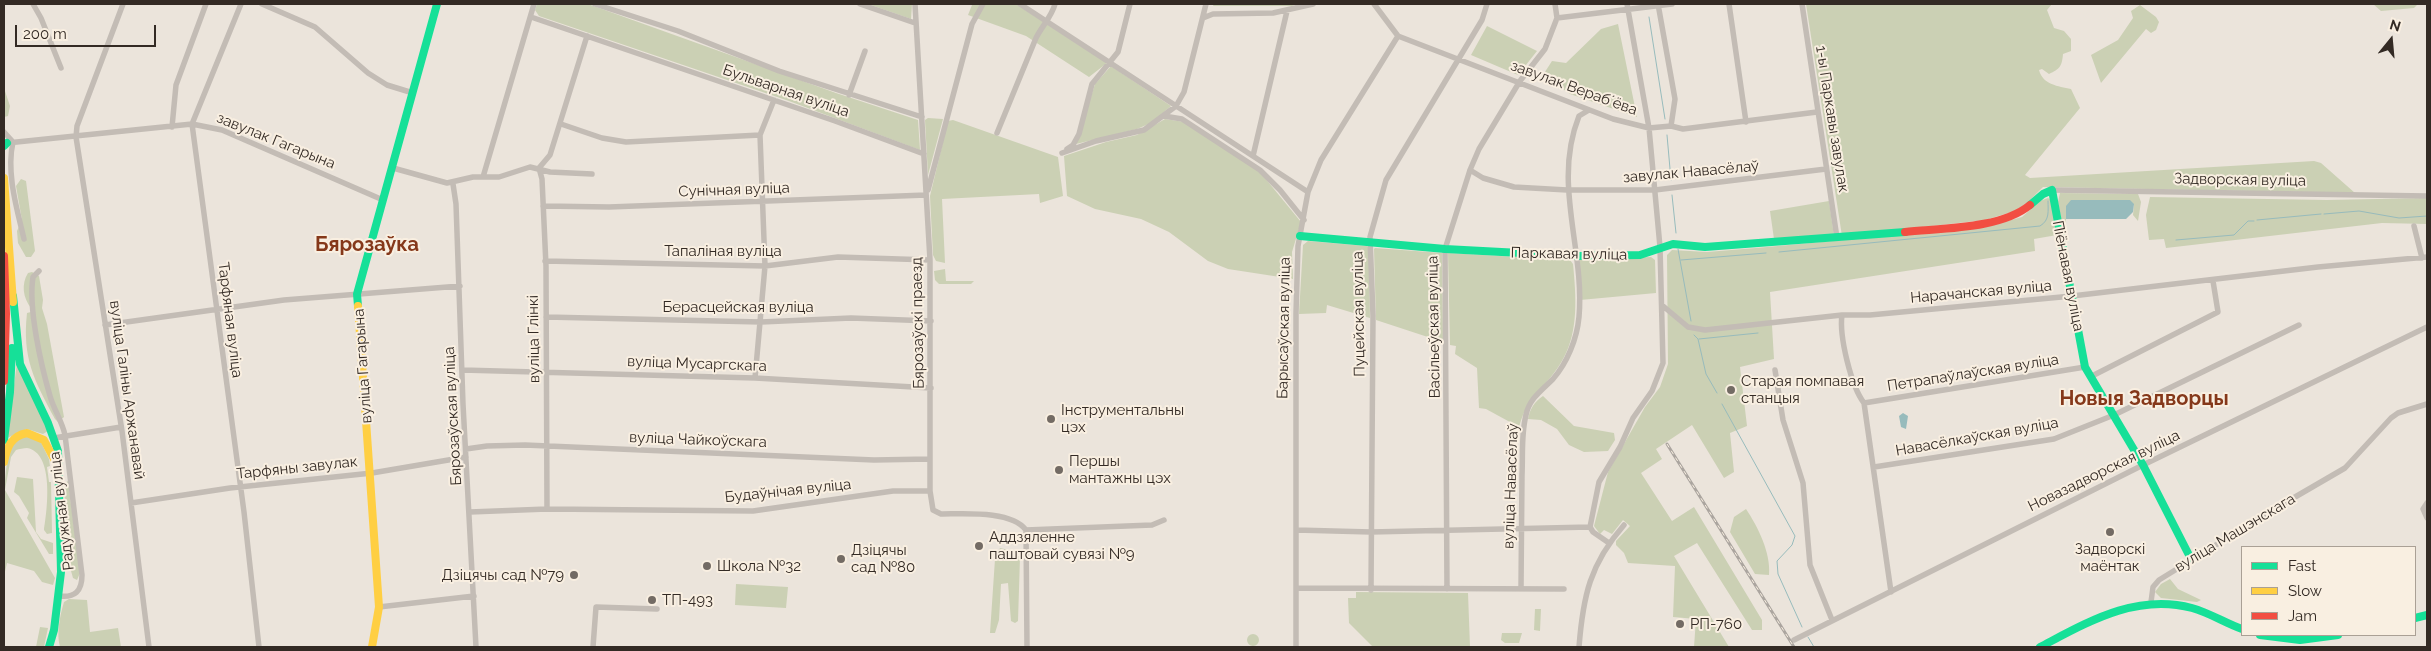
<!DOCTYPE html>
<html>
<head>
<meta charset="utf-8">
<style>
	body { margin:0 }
	#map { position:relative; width:2431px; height:651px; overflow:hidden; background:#ebe4db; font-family:Raleway,sans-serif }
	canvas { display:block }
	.frame { position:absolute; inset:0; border:5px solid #332a24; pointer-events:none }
	.legend { position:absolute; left:2241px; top:546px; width:175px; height:90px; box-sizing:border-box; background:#f9efe1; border:1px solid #aaa095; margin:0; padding:6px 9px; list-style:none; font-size:15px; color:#332a24 }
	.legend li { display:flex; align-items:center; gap:10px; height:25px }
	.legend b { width:25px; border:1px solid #aaa095 }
	.north { position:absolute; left:2366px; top:15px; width:50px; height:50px; -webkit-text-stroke:4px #f9efe1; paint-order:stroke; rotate:17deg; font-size:14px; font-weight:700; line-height:20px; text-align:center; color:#332a24 }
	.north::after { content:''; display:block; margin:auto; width:18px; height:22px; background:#332a24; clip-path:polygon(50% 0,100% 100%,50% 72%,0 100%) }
	.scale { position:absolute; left:15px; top:25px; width:141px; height:22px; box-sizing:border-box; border:2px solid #332a24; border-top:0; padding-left:6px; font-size:15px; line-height:18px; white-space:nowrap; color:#332a24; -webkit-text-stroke:4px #f9efe1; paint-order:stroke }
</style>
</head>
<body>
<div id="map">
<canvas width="2431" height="651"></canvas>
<div class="frame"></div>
<ul class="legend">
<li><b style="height:6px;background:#16e098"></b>Fast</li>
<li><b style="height:6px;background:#ffcf43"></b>Slow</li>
<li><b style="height:6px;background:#f24e42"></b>Jam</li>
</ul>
<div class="north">N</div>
<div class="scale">200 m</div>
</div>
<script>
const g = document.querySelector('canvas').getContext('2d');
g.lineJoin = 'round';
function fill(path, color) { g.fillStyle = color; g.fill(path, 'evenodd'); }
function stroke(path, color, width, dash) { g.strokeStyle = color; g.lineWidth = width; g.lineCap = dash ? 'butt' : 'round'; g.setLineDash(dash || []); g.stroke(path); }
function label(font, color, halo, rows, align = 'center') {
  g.font = font + ' Raleway,sans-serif'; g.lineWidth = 4; g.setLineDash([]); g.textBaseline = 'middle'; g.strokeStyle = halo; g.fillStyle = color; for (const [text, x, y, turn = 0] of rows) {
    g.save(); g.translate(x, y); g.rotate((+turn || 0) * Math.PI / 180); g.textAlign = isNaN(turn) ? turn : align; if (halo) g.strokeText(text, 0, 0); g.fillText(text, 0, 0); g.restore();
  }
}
fill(new Path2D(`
	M537,4h51l248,89 82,27 2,30 -131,-49 -250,-85 -4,-6z
	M868,4h44l-1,15z
	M970,4h46l91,59 -18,14 -63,-41 -58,-21 4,-10z
	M1214,4h83l-5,2h-79z
	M1806,4h246l-5,6 7,18 10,3 7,8v12l-8,3c-1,12 -3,15 -14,20l-7,-5 -3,1c4,15 19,16 32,19l9,19 -55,67 5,3 284,-17 7,2 34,30 -312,-6 -16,16 -12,8 -30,9 -143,16z
	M2373,4h45l-4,4 -33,3z
	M2140,5l16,12 3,5 -3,8 -5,3 -5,-4 -45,54 -10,-28 27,-15 15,-22 -2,-7z
	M1618,24l19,93 -67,-23 -27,-19 9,-14 14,2 35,-34z
	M1487,26l50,25 -19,24 -47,-20z
	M1111,66l60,40 -20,17 -14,6 -61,15 19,-60z
	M4,88l6,18 -2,10 -4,1z
	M928,118l15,1 -15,56 -3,-55z
	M1165,119l19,3 76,50 41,50 -9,30 1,27 -65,-10 -20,-8 -39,-29 -28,-13 -46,-10 -28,-13 -3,-40 42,-14 31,-7z
	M953,120l105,37 5,39 -23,7 -1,-9 -97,5 3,64 -9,-2 -3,-6 -3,-59 18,-75z
	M21,179l5,2 9,70 -4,6h-5l-8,-14 -1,-12 5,-11 -6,-34z
	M2060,193l78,1 3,8 -3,19 -5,-6 1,-10 -68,2v15l-4,1 -4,-21z
	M2150,197l177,3 100,-2v26l-45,-1 -216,25 -2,-9 -15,1 -3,-25z
	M2048,198l3,2 6,35 -23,4 1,12 -265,41 4,67 -34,8 7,59 -17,7 4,39 -10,6 -32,-53 -36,24 6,10 -21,14 31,48 22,-14 68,113v10h-10l-55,-87 -23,13 55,91h-35l2,-28 -23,-2 2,-51 -47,-3 -4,-10 -8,-8v-4l14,-15 -7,-6 -11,14 -8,-4 -4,4 -6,-8 14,-54 37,-65 15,-20 8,-23 -1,-109 5,-5 35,2 49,-4 230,-21 36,-10 18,-16z
	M1829,201l5,35 -60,3 -4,-28z
	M1308,241l59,5 2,2 1,70 -43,-13 -1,8 -27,1 4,-69z
	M1375,248l67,5 1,89 -67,-22 -2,-71z
	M1448,253l122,7 3,4c3,31 6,67 -10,95 -15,28 -35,34 -44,68l-33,-18 -7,-1 -2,-40 -22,-14 1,-8 -6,-1z
	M1651,257l4,3 1,33 -76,7v-40z
	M945,269l1,12h28l-3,3h-32l-4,-4 -1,-9z
	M32,272l7,4 4,24 -1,8 5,16 17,93 -6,5 -3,-3c-21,-39 -33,-61 -28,-106l4,-1v-4c-8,-10 -10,-24 -3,-35z
	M17,363l31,68 -5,3 -16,-5 -20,9z
	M1543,396l31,30 40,7 1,7 -7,11 -24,1 -15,-7 -12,-16 -16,-9 -13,-1c2,-10 6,-17 15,-23z
	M25,436l15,4 9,19 1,7 -3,1 2,15h2l1,51 -5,1 -3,-4c3,-19 11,-77 -17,-82 -3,0 -8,1 -11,2l-5,7 -6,33 50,88 -2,7 -11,-3 -8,-11 -27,-8 -3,13c0,-25 -4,-118 10,-134 3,-2 8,-4 11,-6z
	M17,477l16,2 3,53 5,7 12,4v11h-4l-22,-36 2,-5 -10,-17 -5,-4z
	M68,481l12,92 -3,7 -4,-2 -5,-18 -4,-76z
	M1746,509c12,18 25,44 23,66l-14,-1 -25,-42 4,-15z
	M1000,548l9,2 11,7 -2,64 -3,2 -4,-2 -3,-38 -7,1 -2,36 -4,13h-5l5,-74z
	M2170,579l8,10 23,11 -4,2 -36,-4 -6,-6 6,-8z
	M736,584l52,3 -2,21 -51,-3z
	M1356,592l112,1 2,54h-97l-24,-24 -1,-25h8z
	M69,599l18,1 3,32 28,-4 3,19h-61c-4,-13 0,-32 4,-45z
	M1535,609h6l-1,22 -6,-1z
	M40,627l8,1 -4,19h-8z
	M1502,633h20l-3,10h-14l-4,-3z
	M1247 640a6 6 0 1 1 12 0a6 6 0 1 1-12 0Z`), '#cbd0b4');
fill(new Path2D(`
	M2071,200h59l4,4 -1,8 -7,7h-60v-13z
	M1903,413l5,3 -2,13 -5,-2 -2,-11z`), '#97bbbc');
stroke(new Path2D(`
	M1649,17l16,102
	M1667,135l4,45
	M1672,195l4,38
	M2324,214l35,-3 40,7 28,-2
	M2257,220l64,-6
	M2176,240l58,-5 14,-14h6
	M1678,249l13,72
	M1779,252l261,-26c10,-6 8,-15 8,-25
	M1681,260l85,-7
	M1694,335l4,4 8,35 11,19
	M1699,339l59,-6
	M1722,404l73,132 -3,9 -15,16 1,13 24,53
	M1808,637l6,10`), '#97bbbc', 1);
stroke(new Path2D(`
	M33,4l8,14 20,50
	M123,4l-46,122 -1,11 46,294 27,216
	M241,4l-49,120 52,388 15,135
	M262,4l53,23 53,46 19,12 26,8
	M595,4l83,27 101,40 143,46
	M860,4l55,19
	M915,4l15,256v231l3,19 8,4c22,0 70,-4 85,16
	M1020,4l288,188
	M1374,4l24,32 215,83 36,9 22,-2 12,3 134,-17
	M1658,4l17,95 -4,27
	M1729,4l17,118
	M1802,4l35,234
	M531,17l304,104 89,33
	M1203,18l10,-4 60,-1 40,-9
	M1557,18l115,-14
	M849,95l16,-44
	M1164,116l18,3 78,51 20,20 24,30
	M561,124l41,14 24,4 134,-7
	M172,127l4,-42 30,-81
	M4,132l9,10c-7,31 4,67 11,97
	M997,133l39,-95c6,-12 16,-22 19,-34
	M7,143l185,-19 30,6 161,70
	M1067,149l6,-4 6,-11 13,-50 26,-32 12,-48
	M1062,153l34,-12 48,-11 32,-24 8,-14 22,-88
	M1253,156l34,-145
	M393,168l54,15 26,-6h26l31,-10 20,5 42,2
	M1470,170l13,8 31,9 53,3h88l171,-21
	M483,177l51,-173
	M453,184l3,20 7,200 13,243
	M928,190l44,-166 11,-20
	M2052,190l375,6
	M543,206l66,1 317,-12
	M2414,226l8,32
	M545,261l220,5 73,-9 92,3
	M39,271l-6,6c-5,31 8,88 17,119 4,14 12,25 15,39l17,140c0,16 -7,23 -23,21
	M1663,306l25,21 17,3 137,-15h28l202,-19 246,-29 109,-10
	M1842,315c-3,21 9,71 22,88l27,189
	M546,317l215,5 90,-4 80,3
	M105,325l179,-25 176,-14
	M462,370l293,8 176,10
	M1775,370l8,50 20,63 7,82 22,55
	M2092,376l126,-64 -5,-31
	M755,378l10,-112 -5,-131 14,-35
	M1864,403l221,-36
	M54,438l67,-11
	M466,449l21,-3 38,-1 349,15 56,-1
	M1874,467l180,-28 60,-24 185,-90
	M131,503l99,-15 142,-15 94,-16
	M2427,503l-4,6 4,9
	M547,509l-1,-243 -4,-87 -3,-11 11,-13 37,-119
	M470,512l77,-3 206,2 140,-20h37
	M1026,530l126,-5 12,-5
	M1026,530l1,117
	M1296,530l75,2 219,-5
	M1609,543l-16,-11 -3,-5 9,-45 21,-35 13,-29 19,-27 11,-28 -3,-116 -11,-119 -22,-124
	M1296,588l268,1
	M1521,588c0,-38 1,-75 1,-113 1,-20 -1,-41 4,-60 3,-16 16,-25 27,-36 14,-16 24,-40 26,-62 6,-69 -27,-133 0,-201l10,-6
	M1447,589l-2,-340 25,-79 9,-21 41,-68 25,-32 12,-31 -2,-14
	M1371,590l2,-274 -3,-79 16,-57 96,-160 5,-16
	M2151,602l2,-15 6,-7 112,-69 74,-43 46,-50 7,-5 29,-9
	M379,607l95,-11
	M1794,640l349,-175 284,-138
	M593,647l3,-40 61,2
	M1296,647v-334l2,-67 10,-54 13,-32 77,-124
	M1579,647c4,-51 11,-83 45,-122`), '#c3bcb5', 5.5);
stroke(new Path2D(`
	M4,146l3,-3
	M2030,205l13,-11 9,-4 33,177 58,98 48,94
	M1300,236l145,13 132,7 63,-1 33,-11 32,3 200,-15
	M13,296l7,68 28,59 10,28 3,121 -7,58 -5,17
	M358,306l-1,-12 80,-290
	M4,440l6,-48 2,-44
	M2415,618l12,-3
	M2260,635l40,5 38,-5
	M2040,647c48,-25 96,-54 152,-39 18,5 33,15 50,21`), '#16e098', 8);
stroke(new Path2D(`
	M4,178l9,124
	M358,306l21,301 -7,40
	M4,462c3,-15 7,-26 23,-29l17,7 11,21`), '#ffcf43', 8);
stroke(new Path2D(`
	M1905,232c37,-4 96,-3 125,-27
	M4,256l2,58 -2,67`), '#f24e42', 8);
const rail = new Path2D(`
	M1667,444l127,203`);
stroke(rail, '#aba59f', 3);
stroke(rail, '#f9efe1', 1, [4]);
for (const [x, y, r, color] of [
	[1731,390,5,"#736b64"],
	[1051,419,5,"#736b64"],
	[1059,470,5,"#736b64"],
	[2110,532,5,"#736b64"],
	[979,546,5,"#736b64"],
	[841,559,5,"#736b64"],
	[707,566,5,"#736b64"],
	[574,575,5,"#736b64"],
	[652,600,5,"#736b64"],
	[1680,624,5,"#736b64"]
]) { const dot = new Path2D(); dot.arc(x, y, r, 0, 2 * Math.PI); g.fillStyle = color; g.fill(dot); stroke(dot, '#f9efe1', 2); }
label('15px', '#332a24', '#f9efe1', [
	["завулак Верабʼёва",1574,88,20],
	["Бульварная вуліца",786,91,19],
	["1-ы Паркавы завулак",1832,119,81],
	["завулак Гагарына",276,141,22],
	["завулак Навасёлаў",1691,172,-5],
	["Задворская вуліца",2240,180,1],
	["Сунічная вуліца",734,190,-2],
	["Тапаліная вуліца",723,251],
	["Паркавая вуліца",1569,254,1],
	["Піёнавая вуліца",2068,276,79],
	["Нарачанская вуліца",1981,292,-5],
	["Берасцейская вуліца",738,307],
	["Пуцейская вуліца",1359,314,-91],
	["Тарфяная вуліца",230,320,83],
	["Бярозаўскі праезд",918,323,-91],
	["Васільеўская вуліца",1434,327,-91],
	["Барысаўская вуліца",1284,328,-89],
	["вуліца Глінкі",534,339,-91],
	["вуліца Мусаргскага",697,364,2],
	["вуліца Гагарына",363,366,-94],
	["Петрапаўлаўская вуліца",1973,373,-9],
	["вуліца Галіны Аржанавай",127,390,82],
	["Бярозаўская вуліца",453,416,-93],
	["Навасёлкаўская вуліца",1977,437,-10],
	["вуліца Чайкоўскага",698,440,2],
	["Тарфяны завулак",297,468,-6],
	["Новазадворская вуліца",2104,471,-26],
	["вуліца Навасёлаў",1511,486,-88],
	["Будаўнічая вуліца",788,491,-6],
	["Радужная вуліца",62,511,-97],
	["вуліца Машэнскага",2235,533,-31]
]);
label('15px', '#332a24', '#f9efe1', [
	["Старая помпавая",1741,381],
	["станцыя",1741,398],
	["Інструментальны",1061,410],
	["цэх",1061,427],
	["Першы",1069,461],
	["мантажны цэх",1069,478],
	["Аддзяленне",989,537],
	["паштовай сувязі №9",989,554],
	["Задворскі",2110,549,"center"],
	["маёнтак",2110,566,"center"],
	["Дзіцячы",851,550],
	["сад №80",851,567],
	["Школа №32",717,566],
	["Дзіцячы сад №79",564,575,"right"],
	["ТП-493",662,600],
	["РП-760",1690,624]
], 'left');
label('bold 20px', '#85381a', '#f9efe1', [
	["Бярозаўка",367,245],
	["Новыя Задворцы",2144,399]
]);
</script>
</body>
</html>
